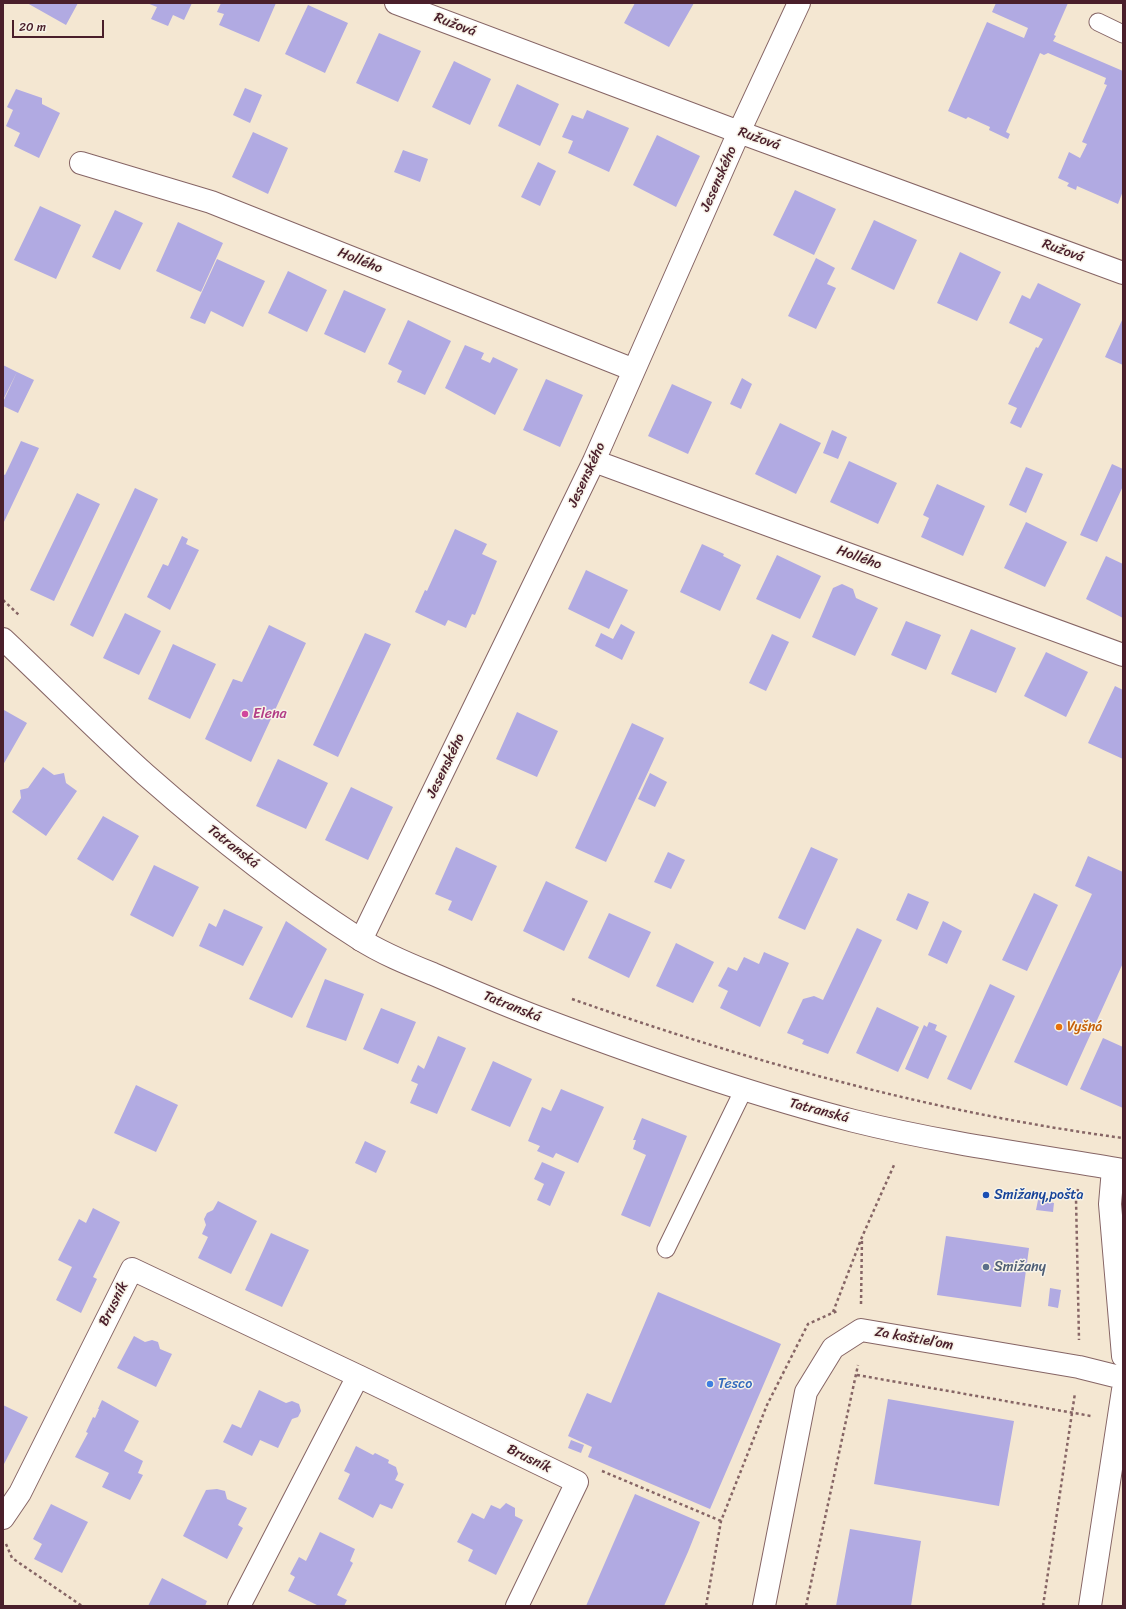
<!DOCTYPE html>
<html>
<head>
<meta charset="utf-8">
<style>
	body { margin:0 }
	#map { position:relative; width:1126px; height:1609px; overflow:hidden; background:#f4e7d2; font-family:Sriracha,sans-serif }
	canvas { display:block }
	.frame { position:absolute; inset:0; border:4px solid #4a1f2b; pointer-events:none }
	.scale { position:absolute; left:12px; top:20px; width:92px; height:18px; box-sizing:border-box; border:2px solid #4a1f2b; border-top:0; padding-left:5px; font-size:12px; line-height:14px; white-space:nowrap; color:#4a1f2b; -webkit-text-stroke:3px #f7f3e8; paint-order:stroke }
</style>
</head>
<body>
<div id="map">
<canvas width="1126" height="1609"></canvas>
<div class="frame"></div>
<div class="scale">20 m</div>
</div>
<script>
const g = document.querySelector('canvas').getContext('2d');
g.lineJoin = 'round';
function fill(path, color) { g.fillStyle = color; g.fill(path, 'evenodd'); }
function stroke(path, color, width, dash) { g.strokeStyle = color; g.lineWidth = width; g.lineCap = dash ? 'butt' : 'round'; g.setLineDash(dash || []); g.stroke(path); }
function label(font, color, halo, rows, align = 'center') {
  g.font = font + ' Sriracha,sans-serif'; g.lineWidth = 3; g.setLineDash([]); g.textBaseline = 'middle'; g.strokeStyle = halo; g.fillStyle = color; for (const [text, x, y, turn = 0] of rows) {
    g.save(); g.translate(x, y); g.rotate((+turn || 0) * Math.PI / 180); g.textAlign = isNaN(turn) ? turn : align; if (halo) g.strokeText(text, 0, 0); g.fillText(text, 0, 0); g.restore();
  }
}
fill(new Path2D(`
	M27,3h51l-12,22z
	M147,3h45l-8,17 -11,-5 -5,11 -17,-7 6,-12z
	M221,3h55l-17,39 -40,-17 5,-11 -7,-2z
	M635,3h59l-25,44 -45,-24z
	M996,3h72l-14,32 2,1 -3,5 70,30v120l-5,13 -41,-18 -1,4 -9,-4 2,-3 -11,-5 11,-26 11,6 7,-14 -5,-2 25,-57 -3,-1 2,-6 -58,-25 -4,2 -4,-2 -34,79 4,2 -2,5 -19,-9 1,-3 -22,-10 -2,2 -18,-8 39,-89 37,16 4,-10 -36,-16z
	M308,5l40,18 -23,50 -40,-19z
	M379,33l42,18 -23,51 -42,-19z
	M454,61l37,18 -21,46 -38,-18z
	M517,84l42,20 -19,42 -42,-20z
	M245,88l17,7 -12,28 -17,-8z
	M16,89l26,9v6l18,9 -21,45 -25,-12 6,-13 -14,-7 7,-16 -6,-3z
	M587,110l42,18 -20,44 -41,-19 5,-12 -11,-4 10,-22 11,4z
	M253,132l35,16 -20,46 -36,-17z
	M657,135l43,21 -24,51 -43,-22z
	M403,150l25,9 -8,23 -26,-10z
	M538,162l18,9 -16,35 -19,-9z
	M795,190l41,19 -22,46 -41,-20z
	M40,206l41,19 -25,54 -42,-19z
	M115,210l28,13 -23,47 -28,-13z
	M874,220l43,20 -23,50 -43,-21z
	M178,222l45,21 -22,49 -45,-21z
	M960,252l41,20 -24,49 -40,-18z
	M816,258l19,10 -8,16 9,4 -20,41 -28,-13z
	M217,259l48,22 -22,46 -32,-16 -6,13 -15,-6z
	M288,271l39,19 -20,42 -39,-19z
	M1038,283l43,21 -60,124 -11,-5 7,-15 -9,-4 28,-57 2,1 5,-9 -34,-16 13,-28 8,4z
	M344,290l42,19 -21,44 -41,-19z
	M1123,318v47l-18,-8z
	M408,320l43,21 -26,54 -28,-13 5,-11 -14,-7z
	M465,345l19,8 -3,6 9,4 3,-6 25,12 -23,46 -50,-27z
	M3,365l14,7 -14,28z
	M17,372l17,8 -16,33 -15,-7v-4z
	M742,378l10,6 -11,25 -11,-5z
	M546,379l37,16 -23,52 -37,-17z
	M672,384l40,18 -24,52 -40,-18z
	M780,423l41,20 -25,51 -41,-20z
	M832,430l15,7 -9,22 -15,-6z
	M21,441l18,7 -36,76v-50l2,1z
	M849,461l48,22 -19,41 -48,-22z
	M1112,464l11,5v17l-26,56 -17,-7z
	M1026,467l17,7 -17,39 -17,-8z
	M937,484l48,22 -22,50 -42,-19 8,-19 -6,-3z
	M135,488l23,11 -65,138 -23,-12z
	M77,493l23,11 -46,97 -24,-11z
	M1026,522l41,20 -22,45 -41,-19z
	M455,529l32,15 -5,10 15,7 -22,54 -3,-1 -6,14 -18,-8 -3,6 -30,-14 10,-22 2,1z
	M182,536l6,3 -2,5 13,6 -29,60 -23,-13 16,-33 5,2z
	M702,544l22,10 -1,2 18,9 -21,46 -40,-19z
	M777,555l44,21 -21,43 -44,-20z
	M1106,556l17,8v54l-37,-19z
	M586,570l42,20 -19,39 -41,-20z
	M842,584l11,5 3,9 22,10 -23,48 -43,-19 21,-49z
	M125,613l36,18 -22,44 -36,-17z
	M906,621l35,14 -15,35 -35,-15z
	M621,624l14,8 -13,28 -27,-14 6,-13 12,6z
	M269,625l37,18 -55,119 -46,-23 28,-60 9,3z
	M971,629l45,19 -20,45 -45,-19z
	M365,633l26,11 -53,113 -25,-12z
	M772,634l17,8 -23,49 -17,-8z
	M173,644l43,20 -26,55 -42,-20z
	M1046,652l42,20 -22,45 -42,-21z
	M1115,686l8,4v69l-35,-16z
	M4,710l23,13 -24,42v-54z
	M517,712l41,19 -21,46 -41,-18z
	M632,723l32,15 -58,124 -31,-14z
	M278,759l50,24 -22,46 -50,-23z
	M43,767l11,8 10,-2 2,10 11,8 -31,45 -34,-24 9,-14 -1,-8 8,-2z
	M650,773l17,9 -12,25 -17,-8z
	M351,787l42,20 -25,53 -43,-20z
	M103,816l36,20 -26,45 -36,-22z
	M456,847l41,19 -25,55 -24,-11 4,-9 -17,-7z
	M811,847l27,12 -33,71 -27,-12z
	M668,852l17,8 -14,29 -17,-7z
	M1088,856l35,16v91l-56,123 -53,-24 78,-168 -17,-8z
	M154,865l45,22 -26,50 -43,-22z
	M546,881l42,20 -24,50 -41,-20z
	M908,893l21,9 -12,28 -21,-10z
	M1034,893l24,12 -31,66 -25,-11z
	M224,909l39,18 -20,39 -44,-20 10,-23 7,4z
	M609,913l42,19 -22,46 -41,-20z
	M286,921l41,28 -35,69 -43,-19z
	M943,921l19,10 -15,33 -19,-9z
	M857,928l25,12 -54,114 -26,-10 2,-4 -17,-7 16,-34 11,-3 9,4z
	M676,943l38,19 -21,41 -37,-17z
	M764,952l25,11 -29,64 -40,-19 8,-17 -10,-5 10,-19 9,4 7,-14 15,7z
	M325,979l39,15 -18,47 -40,-14z
	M990,984l25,12 -44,94 -24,-11z
	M877,1007l42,20 -21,45 -42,-19z
	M381,1008l35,14 -18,42 -35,-15z
	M929,1022l8,3 -2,5 12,6 -19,43 -23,-10 19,-44 3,2z
	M438,1036l28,12 -29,66 -27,-11 8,-19 -7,-3 7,-16 6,4z
	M1103,1038l20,9v61l-43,-19z
	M493,1061l39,18 -22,48 -39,-17z
	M136,1085l42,20 -22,47 -42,-19z
	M561,1089l43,18 -26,56 -22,-10 -3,5 -16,-7 3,-5 -12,-5 14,-34 9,4z
	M642,1118l45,18 -37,91 -29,-12 25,-60 -13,-6 3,-9h-3z
	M365,1141l21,10 -10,22 -21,-10z
	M542,1162l23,10 -15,34 -13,-6 7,-16 -10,-5z
	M1038,1200l16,3 -1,9 -17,-2z
	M218,1201l39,20 -26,53 -33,-16 10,-21 -6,-3 4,-9 -2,-6 3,-6 6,-3z
	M93,1208l27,14 -27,55 4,2 -16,34 -25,-13 16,-33 -14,-7 21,-41 7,4z
	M271,1233l38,17 -27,57 -37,-17z
	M946,1236l83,12 -8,59 -84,-12z
	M1050,1288l11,2 -3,18 -10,-2z
	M658,1292l123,52 -71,165 -122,-52 4,-10 -24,-11 19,-43 24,10z
	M134,1336l11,6 7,-2 6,2 2,7 12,5 -16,33 -39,-19z
	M259,1390l27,13 6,-2 7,3 2,7 -3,6 -6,2 -14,29 -18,-8 -8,16 -29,-14 9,-18 9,4z
	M888,1399l126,22 -15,85 -125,-22z
	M102,1400l37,21 -15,30 19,10 -5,12 5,2 -13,25 -28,-13 7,-14 -34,-16 13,-24 -2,-1 7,-15 2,1 4,-9h-1z
	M3,1405l25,12 -25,49z
	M571,1440l13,5 -3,8 -13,-5z
	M356,1446l17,9 2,-2 14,7 -1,3 8,4 2,7 -3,6 9,4 -12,25 -12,-5 -7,14 -35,-19 12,-25 -6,-3z
	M217,1489l8,2 2,8 20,9 -9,17 5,3 -16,31 -44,-23 23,-46z
	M635,1494l65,28 -12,30 -24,54h-78z
	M506,1503l9,5v8l8,4 -27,55 -28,-14 5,-11 -16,-8 15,-29 12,6 7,-14 9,4z
	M51,1504l37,18 -26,51 -28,-14 8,-15 -9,-5z
	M850,1529l71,12 -10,65h-75z
	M320,1532l35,17 -5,12 3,2 -16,32 10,5 -3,6h-25l-31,-15 7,-14 -5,-3 9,-17 7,4z
	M162,1578l45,23 -2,5h-57z`), '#b1aae2');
const lane = new Path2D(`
	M1098,22l25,12
	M666,1249l78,-160`);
const street = new Path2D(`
	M396,3l343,129 384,141
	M81,163l130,39 423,168
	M594,461l529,194
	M361,940l233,-479 145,-329 60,-129
	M1113,1169l-3,35 13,152
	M358,1376l219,106 -60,124
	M3,1518l17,-25 112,-224 226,107 -119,230
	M764,1606l42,-214 27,-44 28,-18 218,37 44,11
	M1090,1606l33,-216`);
const secondary = new Path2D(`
	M3,639c48,45 94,92 143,136 67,59 137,115 212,163 23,15 50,26 75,36 37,16 74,32 112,46 101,38 204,74 309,101 88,22 179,34 269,49`);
stroke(lane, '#866565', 19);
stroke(street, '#866565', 24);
stroke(secondary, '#866565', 24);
stroke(new Path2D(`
	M3,600l16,15
	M572,999c179,63 363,114 551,139
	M1078,1189l-2,10 3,141
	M861,1304l1,-67
	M833,1312l29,-75 32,-72
	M857,1375l234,41
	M602,1471l119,50
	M6,1544l6,14 70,48
	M706,1606l15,-85 46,-116 41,-81 29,-13
	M806,1606l52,-241
	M1043,1606l32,-213`), '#866565', 2.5, [3, 3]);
stroke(lane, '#fff', 17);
stroke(street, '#fff', 22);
stroke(secondary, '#fff', 22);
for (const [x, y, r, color] of [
	[245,714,4,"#d1479c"],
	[1059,1027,4,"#e8710a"],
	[986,1195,4,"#1a4fb4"],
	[986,1267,4,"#5c6f8a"],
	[710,1384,4,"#3f7fe0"]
]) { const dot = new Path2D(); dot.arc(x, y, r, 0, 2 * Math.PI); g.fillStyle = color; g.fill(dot); stroke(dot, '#f7f3e8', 1.5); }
label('14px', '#4a1f2b', '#f7f3e8', [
	["Ružová",455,25,21],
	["Ružová",759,139,20],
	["Jesenského",719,179,-66],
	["Ružová",1063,251,20],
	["Hollého",360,261,22],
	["Jesenského",587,475,-65],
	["Hollého",859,558,20],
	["Jesenského",446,766,-64],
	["Tatranská",233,847,38],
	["Tatranská",512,1007,22],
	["Tatranská",819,1111,15],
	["Brusník",114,1304,-63],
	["Za kaštieľom",914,1339,10],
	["Brusník",529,1459,26]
]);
label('14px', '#b23c85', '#f7f3e8', [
	["Elena",253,714]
], 'left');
label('14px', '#c56008', '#f7f3e8', [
	["Vyšná",1067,1027]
], 'left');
label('14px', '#164399', '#f7f3e8', [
	["Smižany,pošta",994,1195]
], 'left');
label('14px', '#4e5e75', '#f7f3e8', [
	["Smižany",994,1267]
], 'left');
label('14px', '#366cbe', '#f7f3e8', [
	["Tesco",718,1384]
], 'left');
</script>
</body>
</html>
